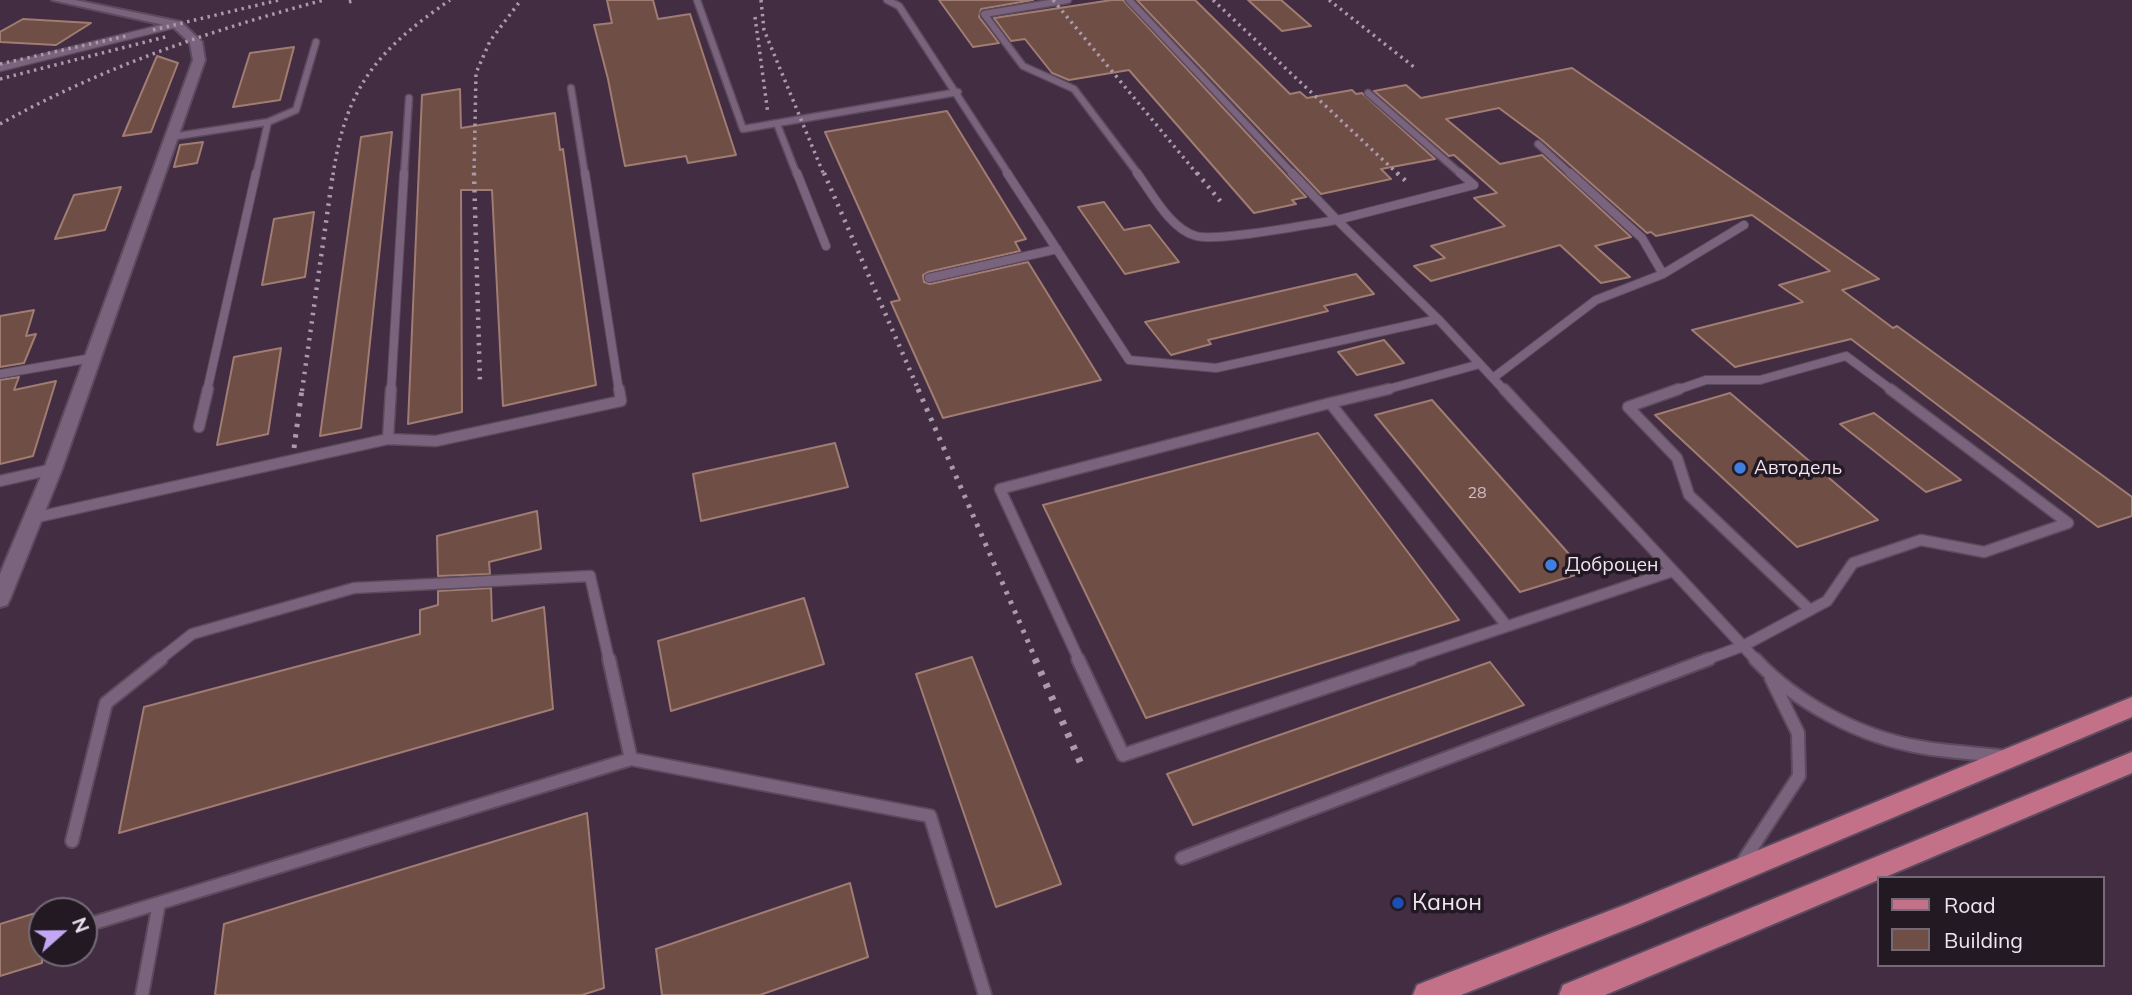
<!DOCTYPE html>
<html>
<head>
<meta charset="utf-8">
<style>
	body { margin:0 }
	#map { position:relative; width:2132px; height:995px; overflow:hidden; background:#422d43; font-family:Mulish,sans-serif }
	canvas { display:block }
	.legend { position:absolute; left:1877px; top:876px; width:228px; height:91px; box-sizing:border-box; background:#231923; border:2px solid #756a76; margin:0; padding:9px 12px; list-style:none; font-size:21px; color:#f1e4f2 }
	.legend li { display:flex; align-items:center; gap:14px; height:35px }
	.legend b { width:35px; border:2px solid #756a76 }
	.north { position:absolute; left:28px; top:897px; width:70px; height:70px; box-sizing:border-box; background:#231923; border:2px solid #756a76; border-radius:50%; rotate:69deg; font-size:19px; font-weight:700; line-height:28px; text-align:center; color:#f1e4f2 }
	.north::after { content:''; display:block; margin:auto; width:24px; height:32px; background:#c3a7f2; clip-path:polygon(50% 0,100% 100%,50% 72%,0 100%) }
</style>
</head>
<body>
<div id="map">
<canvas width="2132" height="995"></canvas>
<ul class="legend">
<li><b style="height:9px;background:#c27189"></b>Road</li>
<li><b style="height:19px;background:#6f4e45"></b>Building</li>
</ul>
<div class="north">N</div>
</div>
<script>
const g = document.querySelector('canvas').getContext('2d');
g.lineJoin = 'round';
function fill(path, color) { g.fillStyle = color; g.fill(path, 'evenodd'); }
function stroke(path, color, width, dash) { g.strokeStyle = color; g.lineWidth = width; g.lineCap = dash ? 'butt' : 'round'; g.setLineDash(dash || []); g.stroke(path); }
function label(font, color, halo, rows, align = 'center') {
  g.font = font + ' Mulish,sans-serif'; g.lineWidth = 7; g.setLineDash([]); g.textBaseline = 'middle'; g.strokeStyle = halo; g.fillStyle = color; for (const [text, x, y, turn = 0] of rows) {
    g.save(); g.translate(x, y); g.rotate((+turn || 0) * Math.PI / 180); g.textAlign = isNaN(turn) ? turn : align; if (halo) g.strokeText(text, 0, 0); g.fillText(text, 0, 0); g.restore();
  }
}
const building = new Path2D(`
	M607,0h46l5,19 32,-5 46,141 -48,8 -2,-7 -61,10 -17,-87 -14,-54 18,-2z
	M939,0h94l-52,9 -2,8 20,26 -26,4z
	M1112,0h11l183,197 -14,3 4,4 -42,9 -125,-143 -60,10 -17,-7 -27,-34 -14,2 -17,-23z
	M1137,0h58l95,94 10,-2 7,6 45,-8 4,4 6,-1 73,66 -54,10 10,10 -70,15z
	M1248,0h33l30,26 -29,5z
	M23,19l68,4 -35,22 -56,-3v-10z
	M294,47l-14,53 -47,7 17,-54z
	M157,56l21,7 -27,69 -28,4z
	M1572,68l307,211 -37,11 51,38 4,-2 235,171v19l-34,11 -247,-188 -116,28 -43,-37 111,-28 -24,-17 51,-14 -78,-56 -96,21 -5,-4 -4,1 -105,-93 -43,-32 -53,11 54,45 42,-9 89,82 -36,9 35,31 -29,6 -41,-38 -129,36 -17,-15 31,-8 -14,-12 74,-20 -31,-28 23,-5 -43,-38 -5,1 -75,-65 32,-6 15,13z
	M460,89l1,39 94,-15 5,37 3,-1 33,236 -93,21 -11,-216h-31l1,222 -54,12 14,-329z
	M947,111l79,128 -11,3 5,9 -92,21 -5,3 1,7 6,2 98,-22 73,118 -158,38 -52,-116 9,-2 -75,-168z
	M392,132l-31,296 -41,8 41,-299z
	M203,142l-6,21 -23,4 6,-22z
	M121,187l-16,43 -50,9 19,-44z
	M1104,202l20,28 26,-5 29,37 -54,12 -47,-67z
	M314,212l-9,65 -43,8 12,-66z
	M1356,274l18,20 -50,12 4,5 -120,29 3,4 -40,11 -26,-33z
	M34,310l-8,26 10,-2 -12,29 -24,4v-51z
	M1384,340l20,23 -47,12 -19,-23z
	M281,348l-13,86 -51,11 17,-88z
	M19,377l-5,13 42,-9 -23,75 -33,8v-84z
	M1730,393l148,127 -81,27 -142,-132z
	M1432,400l153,172 -65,20 -145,-177z
	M1874,413l87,67 -35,12 -86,-68z
	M1318,433l141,187 -313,98 -103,-213z
	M835,443l13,44 -147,34 -8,-47z
	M537,511l4,38 -52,13 1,12 -52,2 -1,-40z
	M491,588l1,33 52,-14 9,102 -434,124 25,-126 276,-73v-24l18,-5v-14z
	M804,598l20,66 -153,47 -13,-70z
	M972,657l89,227 -65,23 -80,-233z
	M1490,662l34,43 -331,120 -26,-51z
	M587,813l17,175 -22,7h-367l9,-71z
	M850,883l18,74 -108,38h-98l-6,-46z
	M42,911v52l-42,13v-52z`);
fill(building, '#6f4e45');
stroke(building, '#a07c72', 2);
const serviceFar3 = new Path2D(`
	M697,0l46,129 215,-37
	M887,0l12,6 110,169
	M1068,0l-84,14 39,52 51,23 65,86
	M1129,0l165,175
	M0,68l177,-44
	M571,88l14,87
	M1368,93l94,82
	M268,122l28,-12 20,-68
	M777,124l20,51
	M171,137l97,-15 -12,53
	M1538,144l34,31
	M404,175l5,-77`);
const serviceFar2 = new Path2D(`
	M585,173l34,218
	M797,173l29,73
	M1007,173l122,187 87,8 222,-49 67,72
	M1137,173c15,20 33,56 59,63 22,6 113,-12 141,-16l101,99
	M1292,173l45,47 137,-35 -14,-12
	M1663,274l81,-49
	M929,278l128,-29
	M0,374l92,-16
	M1493,378l103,-78 67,-26 -21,-36 -72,-65
	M207,391l49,-218
	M391,391l13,-218
	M1381,391l99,-27
	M1674,391l32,-11h54l86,-24 47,35`);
const serviceFar1 = new Path2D(`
	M1504,389l252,271
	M1679,389l-51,18 49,51 12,37 121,115
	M1330,403l59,-14
	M199,427l9,-38
	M388,439l48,2 185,-40 -2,-12
	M0,481l53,-12
	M33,518l355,-79 3,-50
	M159,660l33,-26 162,-46 236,-12 19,84
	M1079,660l-79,-171 330,-86 176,222
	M1406,660l267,-89
	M1705,660l38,-14 84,-45 26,-38 68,-23 63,12 84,-29 -178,-134`);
const service = new Path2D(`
	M609,659l22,100
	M1078,659l45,96 288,-96
	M1755,659c41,44 105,78 165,88 27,5 54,6 81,9
	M72,841l34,-138 55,-44
	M1182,858l527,-199
	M1742,863l57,-87 -1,-43 -27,-55
	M84,926l547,-167 299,57 55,179
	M142,995l17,-92`);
const minor = new Path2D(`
	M52,0h23l106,22 21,20 3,18 -143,409 -52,130 -3,6 -7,2v-33l44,-105 149,-409 -3,-17 -17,-16z`);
const primary = new Path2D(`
	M2132,697v20l-492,207 -179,71h-48l4,-10 10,-4 200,-77z
	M2132,752v21l-527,222h-46l4,-10z`);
stroke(serviceFar3, '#5c4b5e', 9);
stroke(serviceFar2, '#5c4b5e', 10);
stroke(serviceFar1, '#5c4b5e', 13);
stroke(service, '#5c4b5e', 16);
stroke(minor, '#5c4b5e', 4);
stroke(primary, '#5c4b5e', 4);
stroke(serviceFar3, '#7a637c', 6);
stroke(serviceFar2, '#7a637c', 8);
stroke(serviceFar1, '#7a637c', 10);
stroke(service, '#7a637c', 12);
fill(minor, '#7a637c');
fill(primary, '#c27189');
stroke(new Path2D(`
	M761,0l3,30 60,145
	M1053,0l145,175
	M1213,0l186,175
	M1329,0l85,67
	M349,2l6,-2
	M755,17l13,97
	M153,30l126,-30
	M0,64l126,-28
	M0,79l169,-43
	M0,124c103,-57 211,-94 324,-124
	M333,175c13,-89 45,-125 117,-175
	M474,175l2,-102 14,-32 31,-41`), '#aa9aab', 3.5, [2.5, 4.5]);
stroke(new Path2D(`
	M474,173l6,209
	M824,173l95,218
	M1197,173l24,29
	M1397,173l9,8
	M302,391l31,-218`), '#aa9aab', 4.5, [2.5, 6]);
stroke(new Path2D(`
	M918,389l118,271
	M294,448l8,-59`), '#aa9aab', 5, [3.5, 7]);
stroke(new Path2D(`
	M1035,659l46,105`), '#aa9aab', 7, [4.5, 9]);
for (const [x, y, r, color] of [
	[1740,468,7,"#3f7fe0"],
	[1551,565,7,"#3f7fe0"],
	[1398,903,7,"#1a4fb4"]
]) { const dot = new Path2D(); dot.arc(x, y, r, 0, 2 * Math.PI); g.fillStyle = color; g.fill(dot); stroke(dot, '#231923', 2.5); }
label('16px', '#d0bec7', null, [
	["28",1477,493]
]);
label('19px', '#f1e4f2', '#231923', [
	["Автодель",1754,468],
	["Доброцен",1565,565]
], 'left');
label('23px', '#f1e4f2', '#231923', [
	["Канон",1412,903]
], 'left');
</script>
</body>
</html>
